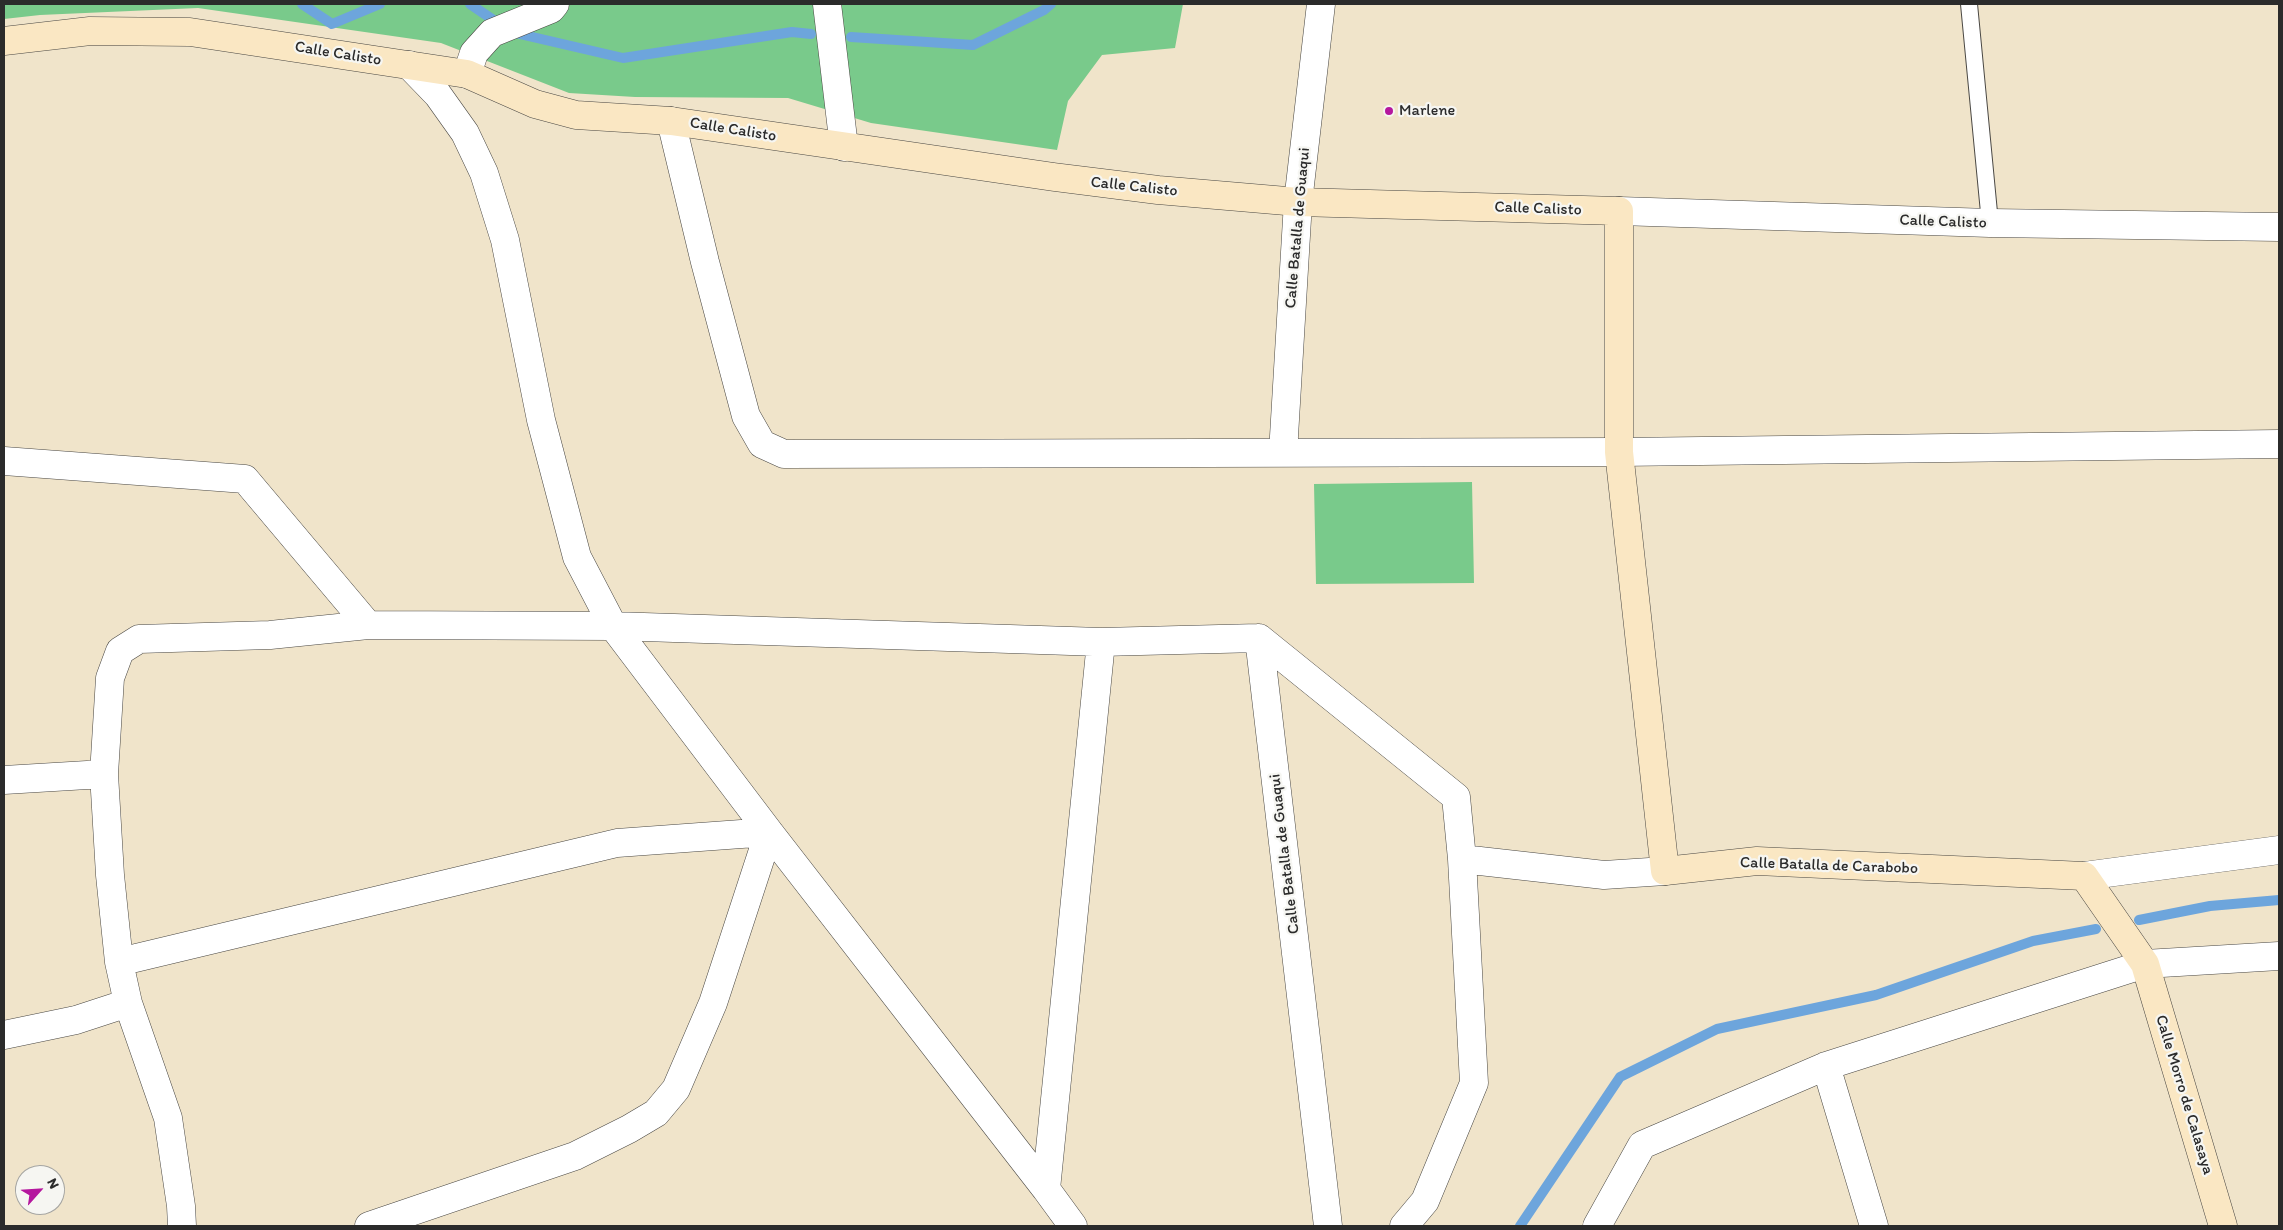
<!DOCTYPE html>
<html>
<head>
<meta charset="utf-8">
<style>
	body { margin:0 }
	#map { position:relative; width:2283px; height:1230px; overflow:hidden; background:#f0e4ca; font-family:Itim,sans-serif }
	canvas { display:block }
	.frame { position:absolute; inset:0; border:5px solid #2b2b2b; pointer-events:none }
	.north { position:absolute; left:15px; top:1165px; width:50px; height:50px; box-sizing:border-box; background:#f6f6f2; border:1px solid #a5a5a2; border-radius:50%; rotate:64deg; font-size:14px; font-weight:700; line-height:20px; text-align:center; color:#2b2b2b }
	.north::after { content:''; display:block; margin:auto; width:18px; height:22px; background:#b5179e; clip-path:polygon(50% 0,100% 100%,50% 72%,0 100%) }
</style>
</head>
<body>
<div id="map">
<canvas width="2283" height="1230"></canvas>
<div class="frame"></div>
<div class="north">N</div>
</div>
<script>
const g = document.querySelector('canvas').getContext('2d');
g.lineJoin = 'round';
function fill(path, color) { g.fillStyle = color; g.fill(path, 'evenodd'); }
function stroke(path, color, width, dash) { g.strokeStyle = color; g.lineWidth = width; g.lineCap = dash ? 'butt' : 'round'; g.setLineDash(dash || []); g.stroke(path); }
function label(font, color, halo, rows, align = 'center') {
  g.font = font + ' Itim,sans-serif'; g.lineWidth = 4.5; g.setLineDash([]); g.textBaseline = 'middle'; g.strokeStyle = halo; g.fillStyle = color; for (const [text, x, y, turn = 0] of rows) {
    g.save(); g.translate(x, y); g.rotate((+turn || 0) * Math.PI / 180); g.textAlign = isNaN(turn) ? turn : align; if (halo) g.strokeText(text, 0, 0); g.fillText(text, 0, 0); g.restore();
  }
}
fill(new Path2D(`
	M4,4h1179l-8,44 -73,7 -34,46 -11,49 -186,-27 -83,-25 -153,-1 -66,-4 -128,-50 -243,-35 -158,7 -36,4z
	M1472,482l2,101 -158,1 -2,-100z`), '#79ca8b');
stroke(new Path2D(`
	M302,4l30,20 48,-20
	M470,4l41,28 112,26 169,-26 19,2
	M851,37l122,8 71,-35 7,-6
	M2139,920l71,-14 69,-6
	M1520,1226l100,-149 97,-48 159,-34 157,-54 63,-12`), '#6da5dc', 10);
const lane = new Path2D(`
	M1969,4l21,219`);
const street = new Path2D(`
	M827,4l17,143
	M409,65l29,30 27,38 19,40 21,67 36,180 36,137 36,69 156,206 277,357 27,37
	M467,74l7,-21 18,-20 59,-24 4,-5
	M671,121l34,141 41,154 16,28 22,10 835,-2 660,-8
	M1619,211l371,12 289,4
	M1283,453l15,-251 23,-198
	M4,461l241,18 123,146
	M1259,638l197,159 6,62
	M4,780l100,-6
	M2084,876l195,-26
	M119,962l498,-119 152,-11 -56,171 -37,86 -20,24 -27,16 -54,27 -206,70
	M4,1035l72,-15 52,-17
	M1826,1066l48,160
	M1046,1189l55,-547
	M182,1226l-1,-20 -13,-88 -40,-115 -9,-41 -9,-87 -6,-101 6,-96 10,-27 19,-12 131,-4 98,-10 245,1 488,16 158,-4 69,588
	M1404,1226l21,-25 49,-118 -12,-224 142,16 61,-4
	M1597,1226l45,-81 184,-79 319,-102 134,-8`);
const secondary = new Path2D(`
	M4,41l86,-10 100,1 277,42 68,30 41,11 95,6 383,56 104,13 140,12 321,9v241l46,419 92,-10 327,15 61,88 78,262`);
stroke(lane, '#494743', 18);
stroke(street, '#494743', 29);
stroke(secondary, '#494743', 29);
stroke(lane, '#fff', 16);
stroke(street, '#fff', 28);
stroke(secondary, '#fae7c3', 28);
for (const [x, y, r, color] of [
	[1389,111,5,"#b5179e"]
]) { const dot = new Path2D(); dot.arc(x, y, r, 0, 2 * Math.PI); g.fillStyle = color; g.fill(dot); stroke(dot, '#f6f6f2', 2); }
label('16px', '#2b2b2b', '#f6f6f2', [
	["Calle Calisto",338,54,9],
	["Calle Calisto",733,130,9],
	["Calle Calisto",1134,187,6],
	["Calle Calisto",1538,209,2],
	["Calle Calisto",1943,222,2],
	["Calle Batalla de Guaqui",1298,228,-85],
	["Calle Batalla de Guaqui",1285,854,-97],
	["Calle Batalla de Carabobo",1829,866,2],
	["Calle Morro de Calasaya",2184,1095,73]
]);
label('16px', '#2b2b2b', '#f6f6f2', [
	["Marlene",1399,111]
], 'left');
</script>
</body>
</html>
